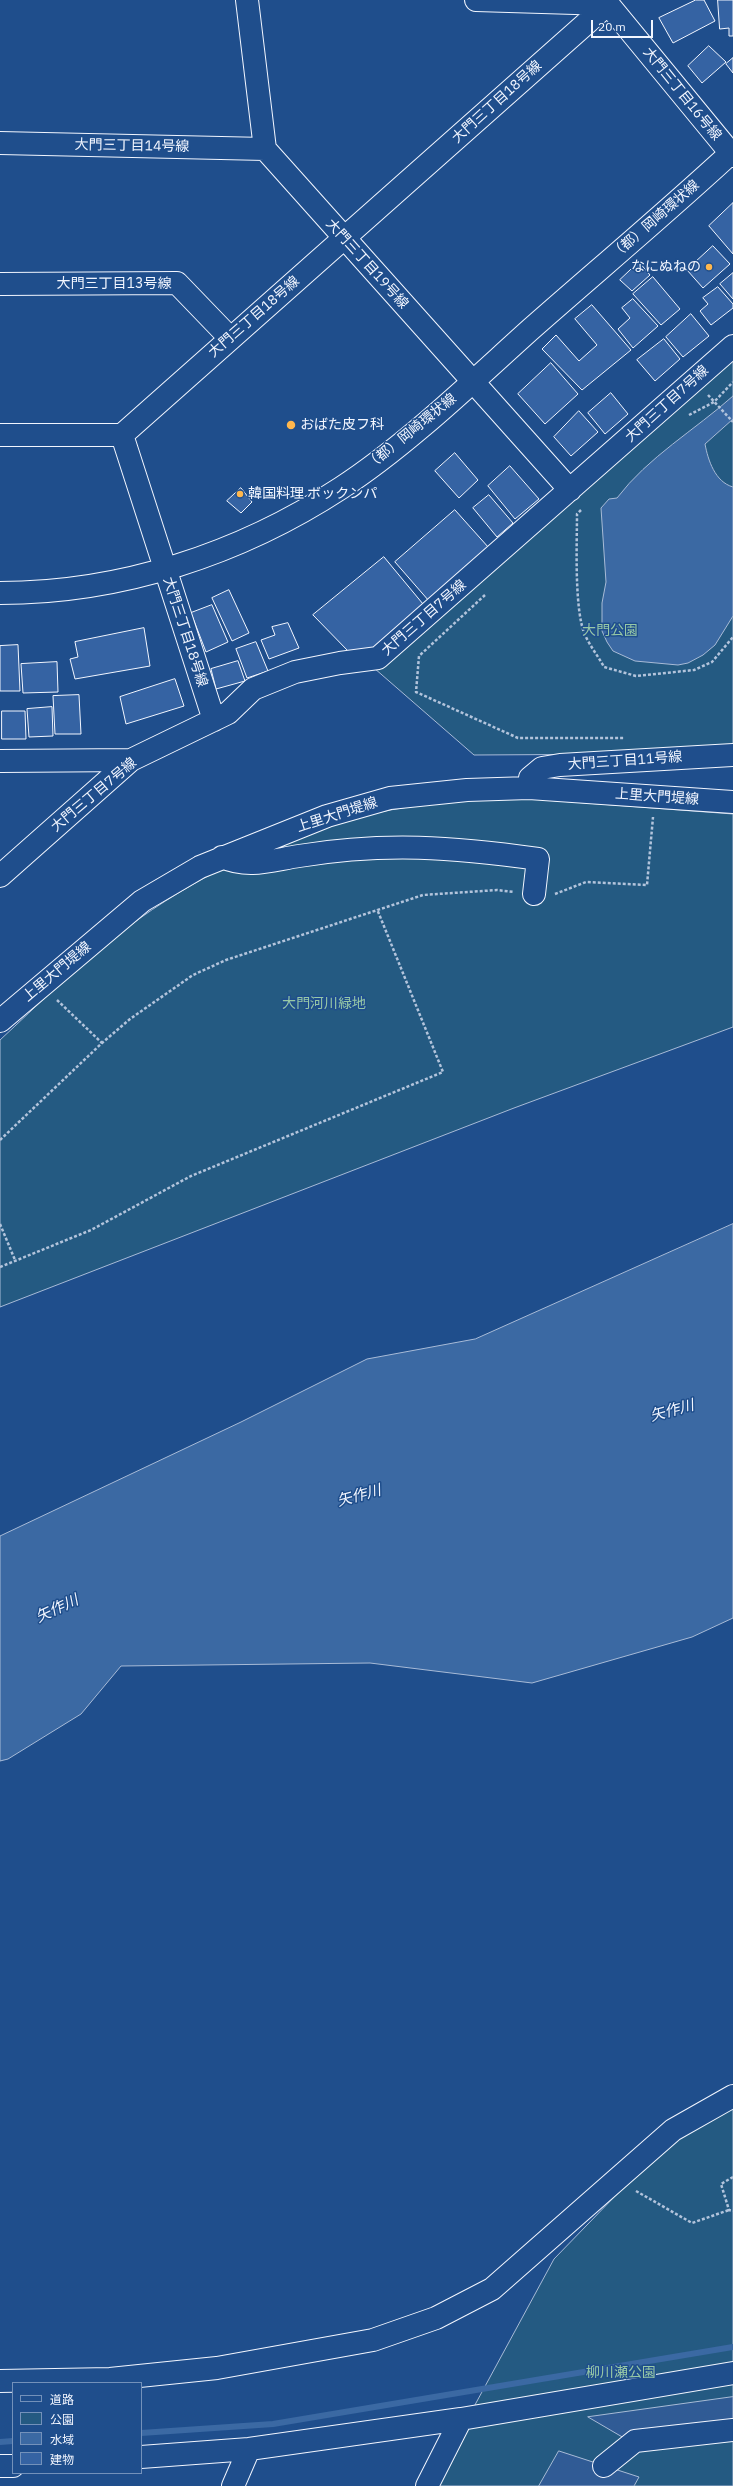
<!DOCTYPE html>
<html>
<head>
<meta charset="utf-8">
<style>
	body { margin:0 }
	#map { position:relative; width:733px; height:2486px; overflow:hidden; background:#1f4e8c; font-family:"IBM Plex Sans","Noto Sans JP",sans-serif }
	canvas { display:block }
	.legend { position:absolute; left:12px; top:2382px; width:130px; height:92px; box-sizing:border-box; background:#1f4e8c; border:1px solid #7391ba; margin:0; padding:5px 7px; list-style:none; font-size:12px; color:#f2f6ff }
	.legend li { display:flex; align-items:center; gap:8px; height:20px }
	.legend b { width:20px; border:1px solid #7391ba }
	.scale { position:absolute; left:591px; top:20px; width:62px; height:18px; box-sizing:border-box; border:2px solid #f2f6ff; border-top:0; padding-left:5px; font-size:12px; line-height:14px; white-space:nowrap; color:#f2f6ff; -webkit-text-stroke:3px #1f4e8c; paint-order:stroke }
</style>
</head>
<body>
<div id="map">
<canvas width="733" height="2486"></canvas>
<ul class="legend">
<li><b style="height:5px;background:#1f4e8c"></b>道路</li>
<li><b style="height:11px;background:#245a82"></b>公園</li>
<li><b style="height:11px;background:#3b69a3"></b>水域</li>
<li><b style="height:11px;background:#3563a3"></b>建物</li>
</ul>
<div class="scale">20 m</div>
</div>
<script>
const g = document.querySelector('canvas').getContext('2d');
g.lineJoin = 'round';
function fill(path, color) { g.fillStyle = color; g.fill(path, 'evenodd'); }
function stroke(path, color, width, dash) { g.strokeStyle = color; g.lineWidth = width; g.lineCap = dash ? 'butt' : 'round'; g.setLineDash(dash || []); g.stroke(path); }
function label(font, color, halo, rows, align = 'center') {
  g.font = font + ' "IBM Plex Sans","Noto Sans JP",sans-serif'; g.lineWidth = 3; g.setLineDash([]); g.textBaseline = 'middle'; g.strokeStyle = halo; g.fillStyle = color; for (const [text, x, y, turn = 0] of rows) {
    g.save(); g.translate(x, y); g.rotate((+turn || 0) * Math.PI / 180); g.textAlign = isNaN(turn) ? turn : align; if (halo) g.strokeText(text, 0, 0); g.fillText(text, 0, 0); g.restore();
  }
}
const green = new Path2D(`
	M733,359v388l-79,7 -180,1 -100,-87z
	M519,798l214,16v213l-219,81 -514,199v-267c38,-35 74,-72 115,-103 64,-51 143,-91 222,-114 58,-18 121,-23 182,-25z
	M733,2103v383h-302l123,-227 132,-136z`);
fill(green, '#245a82');
stroke(green, '#a8bbd7', 1);
const parking = new Path2D(`
	M733,2397v24l-109,17 -36,-21z
	M559,2451l80,26 -5,9h-95z`);
fill(parking, '#305b95');
stroke(parking, '#a8bbd7', 1);
const water = new Path2D(`
	M733,396v23l-28,25c3,16 10,38 28,43v129l-18,29 -12,10 -15,8 -10,2 -43,-4 -22,-10 -6,-9 -5,-11v-28l4,-21 -5,-74 8,-9 8,-1c31,-41 78,-68 116,-102z
	M733,1224v394l-41,19 -160,46 -162,-20 -249,3 -40,48 -73,45 -8,2v-225l241,-114 126,-63 108,-20z`);
fill(water, '#3b69a3');
stroke(water, '#a8bbd7', 1);
stroke(new Path2D(`
	M141,2433l132,-9 460,-77
	M0,2442l13,-1`), '#3b69a3', 6);
const building = new Path2D(`
	M696,0h8l11,21 -42,22 -14,-25z
	M718,0h15v36h-4v-8l-9,1z
	M709,46l17,16 -24,21 -14,-17z
	M733,58v15l-7,-9z
	M733,203v51l-24,-28z
	M713,246l17,18 -27,24 -16,-18z
	M639,262l11,13 -18,16 -12,-11z
	M733,273v26l-13,-15z
	M653,277l27,32 -19,16 -28,-31z
	M718,287l15,17v4l-22,17 -11,-14 8,-7 -5,-6z
	M633,299l25,27 -25,22 -15,-19 12,-11 -8,-10z
	M592,305l39,45 -49,40 -40,-41 14,-14 23,26 18,-16 -22,-26z
	M691,314l18,22 -26,21 -17,-20z
	M664,339l16,20 -25,22 -18,-21z
	M551,363l27,31 -33,30 -27,-30z
	M611,393l17,21 -23,20 -17,-21z
	M579,411l19,21 -27,24 -17,-19z
	M455,453l23,27 -19,18 -24,-27z
	M510,466l29,33 -24,20 -27,-33z
	M241,488l11,14 -11,11 -14,-12z
	M489,495l24,28 -16,14 -24,-29z
	M455,510l34,38 -60,53 -34,-39z
	M384,557l39,47 -48,44 -26,4 -36,-37z
	M229,590l20,43 -17,8 -20,-43z
	M212,605l16,37 -22,10 -15,-39z
	M288,623l11,25 -30,11 -8,-19 14,-5 -3,-8z
	M144,628l6,38 -75,13 -5,-20 8,-2 -3,-15z
	M256,642l12,29 -21,7 -11,-29z
	M18,645l2,46h-20v-45z
	M238,661l7,20 -29,8 -5,-20z
	M57,662l1,30 -35,1 -2,-29z
	M175,679l9,27 -58,18 -6,-27z
	M79,695l2,39h-26l-2,-38z
	M52,707l1,29 -24,1 -2,-28z
	M2,711h23l1,28h-24z`);
fill(building, '#3563a3');
stroke(building, '#f2f6ff', 1);
const minor = new Path2D(`
	M247,0l18,149 305,341
	M476,0l132,4 125,152
	M0,143l265,6
	M0,284l177,-1 53,55
	M0,435h122
	M122,435l486,-431v-4
	M122,435l92,285
	M0,593c121,0 240,-39 341,-105 66,-43 131,-106 190,-159 67,-59 136,-117 202,-178
	M0,761l131,-1
	M529,788l1,-10 12,-10 18,-3 173,-10
	M222,857c27,12 50,3 77,-1 86,-14 154,-9 239,3l-4,35
	M0,876l131,-116 97,-47 25,-24 42,-17 45,-9 38,-5 355,-312
	M0,1021l142,-120 58,-34 127,-51 63,-18 77,-8 62,-2 204,14
	M0,2381l110,-2 107,-11 156,-28 63,-22 56,-29 181,-159 60,-34
	M141,2457l108,-8 212,-30 272,-46
	M0,2466h13
	M604,2466l31,-25 98,-11
	M233,2486l16,-37
	M427,2486l34,-67`);
stroke(minor, '#f2f6ff', 24);
stroke(new Path2D(`
	M708,395l25,27
	M689,415l25,-13 19,-20
	M581,510l-4,4c0,29 -3,96 8,121 5,11 13,21 19,32l32,9 58,-6 18,-8 21,-25
	M485,595l-66,61 -3,36 102,46h107
	M555,894l31,-12 61,3 6,-68
	M57,1000l45,43
	M0,1140l102,-97 28,-24 63,-44 33,-15 197,-65 74,-5 17,2
	M0,1224l15,36
	M0,1267l91,-37 100,-54 252,-104 -66,-163
	M733,2177l-12,7 8,26 4,1
	M636,2191l56,32 37,-13`), '#b3c4dc', 2.5, [3, 2]);
stroke(minor, '#1f4e8c', 22);
for (const [x, y, r, color] of [
	[709,267,4,"#ffb74d"],
	[291,425,5,"#ffb74d"],
	[240,494,4,"#ffb74d"]
]) { const dot = new Path2D(); dot.arc(x, y, r, 0, 2 * Math.PI); g.fillStyle = color; g.fill(dot); stroke(dot, '#1f4e8c', 1.5); }
label('14px', '#f2f6ff', '#1f4e8c', [
	["大門三丁目16号線",682,94,51],
	["大門三丁目18号線",497,102,-42],
	["大門三丁目14号線",132,146,1],
	["（都）岡崎環状線",655,220,-41],
	["大門三丁目19号線",367,264,48],
	["大門三丁目13号線",114,284],
	["大門三丁目18号線",254,317,-41],
	["大門三丁目7号線",667,404,-42],
	["（都）岡崎環状線",411,432,-39],
	["大門三丁目7号線",424,618,-41],
	["大門三丁目18号線",185,632,72],
	["大門三丁目11号線",625,761,-4],
	["大門三丁目7号線",94,795,-40],
	["上里大門堤線",657,797,4],
	["上里大門堤線",337,815,-18],
	["上里大門堤線",57,972,-40]
]);
label('14px', '#f2f6ff', '#1f4e8c', [
	["なにぬねの",701,267,"right"],
	["おばた皮フ科",300,425],
	["韓国料理 ボックンパ",248,494]
], 'left');
label('14px', '#97c8a6', '#1f4e8c', [
	["大門公園",610,631],
	["大門河川緑地",324,1004],
	["柳川瀬公園",621,2373]
]);
label('italic 15px', '#f2f6ff', '#1f4e8c', [
	["矢作川",672,1411,-15],
	["矢作川",359,1496,-15],
	["矢作川",57,1609,-25]
]);
</script>
</body>
</html>
